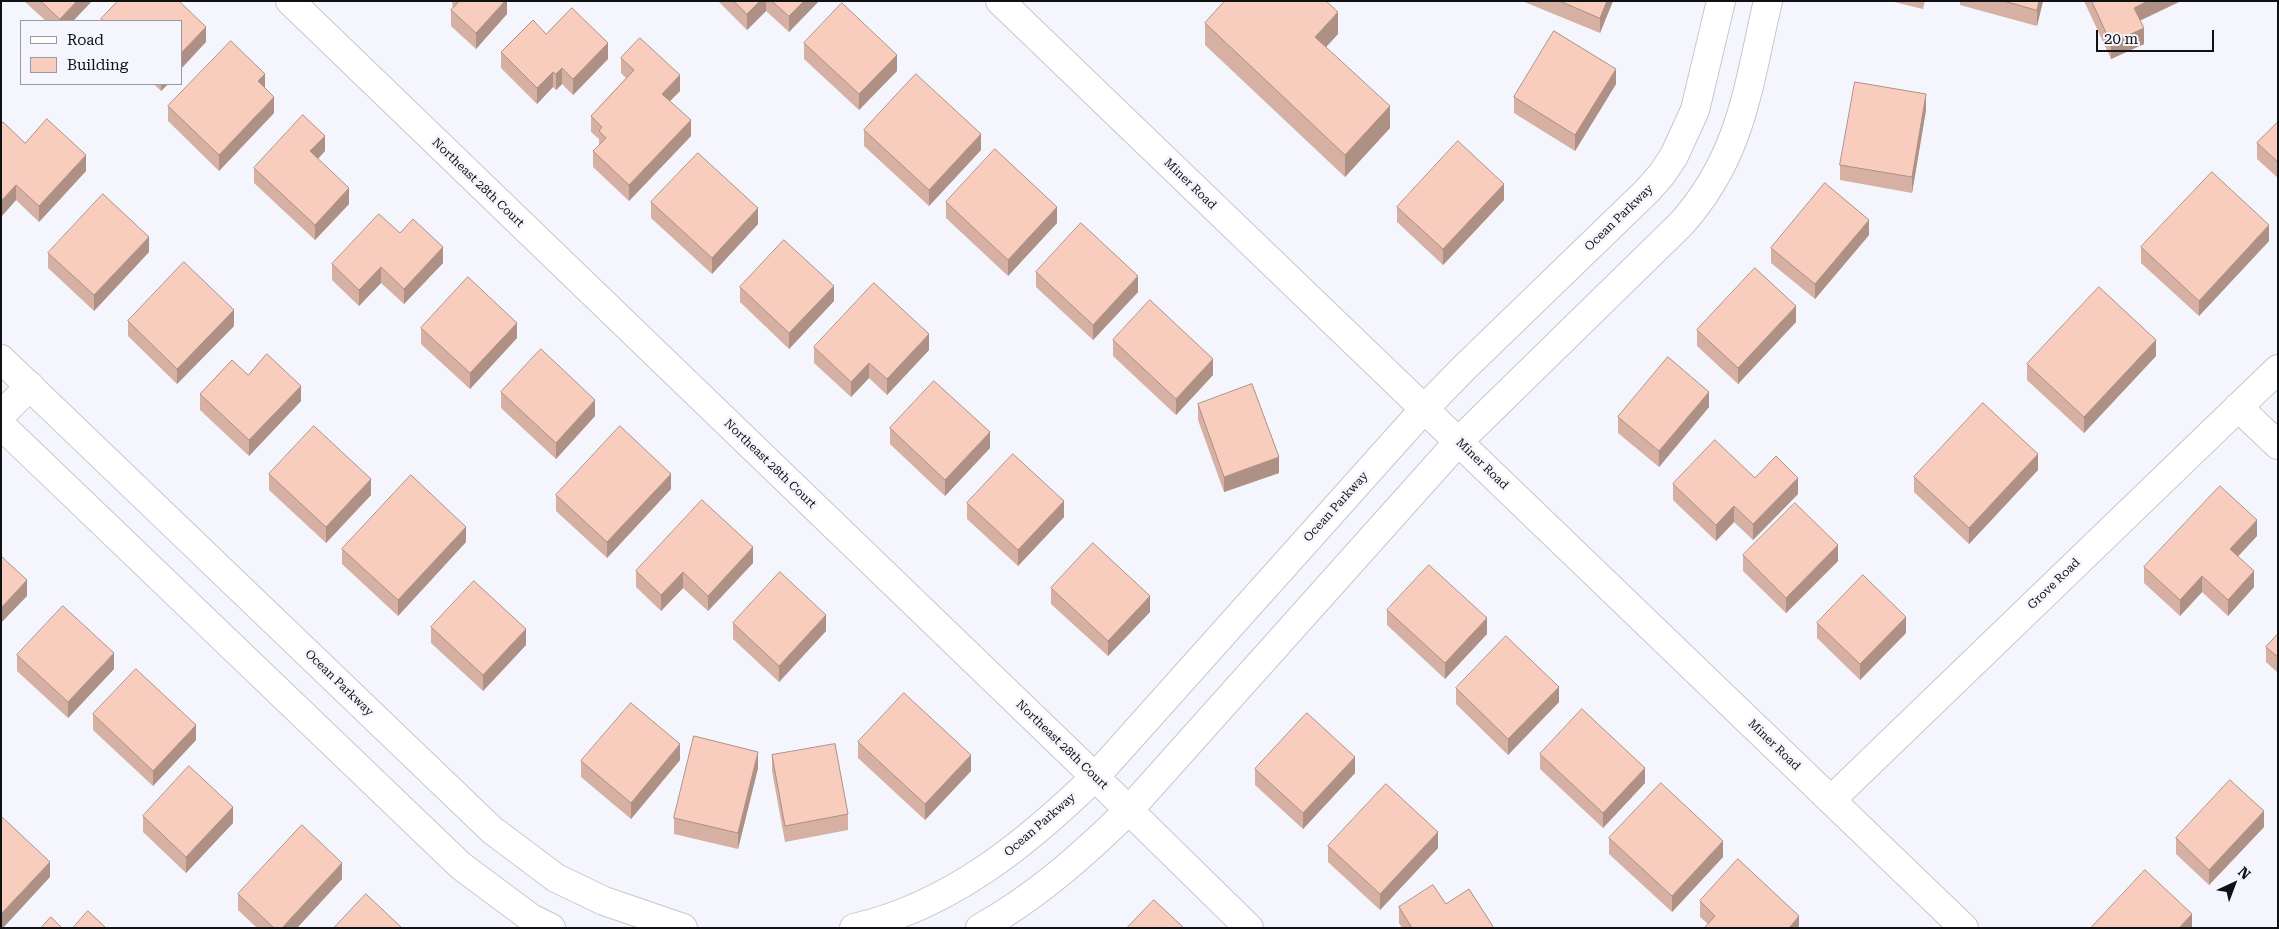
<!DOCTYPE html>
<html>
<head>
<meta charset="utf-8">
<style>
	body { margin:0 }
	#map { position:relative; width:2279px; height:929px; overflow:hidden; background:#f4f5fd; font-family:"Roboto Serif",serif }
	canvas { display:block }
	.frame { position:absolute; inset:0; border:2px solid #101113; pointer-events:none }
	.legend { position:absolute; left:20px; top:20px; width:162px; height:65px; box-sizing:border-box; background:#f4f5fd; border:1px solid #999a9f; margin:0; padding:6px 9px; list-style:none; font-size:15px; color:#101113 }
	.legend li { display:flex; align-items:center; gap:10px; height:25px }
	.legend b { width:25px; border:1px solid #999a9f }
	.north { position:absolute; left:2209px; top:859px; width:50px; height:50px; -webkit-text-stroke:4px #f4f5fd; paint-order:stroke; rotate:43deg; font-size:14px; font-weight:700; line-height:20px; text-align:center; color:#101113 }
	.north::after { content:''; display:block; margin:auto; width:18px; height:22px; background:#101113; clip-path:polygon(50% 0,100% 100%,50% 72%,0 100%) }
	.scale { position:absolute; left:2096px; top:30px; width:118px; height:22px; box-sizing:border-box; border:2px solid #101113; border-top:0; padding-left:6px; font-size:15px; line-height:18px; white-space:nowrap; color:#101113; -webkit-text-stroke:4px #f4f5fd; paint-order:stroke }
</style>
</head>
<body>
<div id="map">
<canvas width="2279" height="929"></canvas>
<div class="frame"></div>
<ul class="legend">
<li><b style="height:6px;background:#fff"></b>Road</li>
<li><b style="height:14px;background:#f8cdbd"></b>Building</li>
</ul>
<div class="north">N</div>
<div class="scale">20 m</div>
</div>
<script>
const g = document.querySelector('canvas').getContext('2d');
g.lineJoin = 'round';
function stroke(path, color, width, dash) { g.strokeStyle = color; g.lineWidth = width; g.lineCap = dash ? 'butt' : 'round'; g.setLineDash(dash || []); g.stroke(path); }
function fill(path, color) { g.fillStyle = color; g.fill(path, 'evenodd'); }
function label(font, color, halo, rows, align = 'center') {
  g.font = font + ' "Roboto Serif",serif'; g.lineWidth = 5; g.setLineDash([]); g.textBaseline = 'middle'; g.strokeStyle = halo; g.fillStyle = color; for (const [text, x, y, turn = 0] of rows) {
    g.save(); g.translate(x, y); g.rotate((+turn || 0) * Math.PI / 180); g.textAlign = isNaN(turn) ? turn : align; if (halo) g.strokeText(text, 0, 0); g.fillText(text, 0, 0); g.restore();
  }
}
const minor = new Path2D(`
	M290,1l805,776 154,151
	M1,359l491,471 64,48 48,23 79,27
	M2238,407l40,38
	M1,415l29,-29
	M1,425l460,441 70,52 20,10
	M1831,800l447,-431
	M854,928c96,-22 172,-84 241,-151l330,-369 38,-39 184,-178 15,-17 12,-18 21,-46 26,-109
	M980,928c56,-31 103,-73 149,-118l330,-369 222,-217c61,-68 67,-138 87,-223`);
const tertiary = new Path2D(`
	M1000,1l964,927`);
stroke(minor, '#c6c7cf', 30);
stroke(tertiary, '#c6c7cf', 30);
stroke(minor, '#fff', 28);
stroke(tertiary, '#fff', 28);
fill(new Path2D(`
	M24,1h68l-19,20h-27z
	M452,1h55v13l-31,35 -25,-23v-16l2,-1z
	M718,1h101l-30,31 -23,-21 -19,19z
	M1522,1h91l-13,32z
	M1890,1h35l-2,8z
	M1960,1h83l-6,25 -77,-21z
	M2084,1h97l-41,20 4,23 -33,15z
	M1205,23l133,11 -12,13 64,81 -45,49 -140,-132z
	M546,34l62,25 -35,36 -11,-11 -6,6 -3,-3 -16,17 -36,-36v-16z
	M804,43l93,28 -38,39 -55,-51z
	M621,58l59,33 -10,10 21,35 -62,65 -36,-34v-16l6,-6v-6l-8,-7v-16l35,-38 -5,-5z
	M154,84h14l-7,7z
	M1616,84l-41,67 -61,-38v-16z
	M168,106l106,7 -55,58 -51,-50z
	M1926,110l-14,83 -72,-13v-15z
	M2278,122v56l-21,-19v-16z
	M864,130l117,20 -52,56 -65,-60z
	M25,143l61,28 -47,51 -23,-22 -15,17z
	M325,151l-7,8 31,45 -34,36 -61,-57v-15z
	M1504,200l-61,65 -46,-43v-15z
	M651,202l107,22 -46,50 -61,-56z
	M946,202l111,21 -49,53 -62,-58z
	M400,233l43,30 -39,41 -23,-21 -22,23 -27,-26v-16z
	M1869,235l-54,64 -44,-36v-15z
	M2269,241l-70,75 -58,-53v-16z
	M149,252l-55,59 -46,-43v-15z
	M1036,272l102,20 -45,48 -57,-53z
	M740,287l94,14 -45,48 -49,-47z
	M128,321l106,5 -57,58 -49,-48z
	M1796,322l-58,62 -41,-38v-16z
	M421,328l96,10 -47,51 -49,-45z
	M1113,340l100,35 -37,40 -63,-59z
	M814,347l115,3 -42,45 -18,-17 -18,19 -37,-34z
	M2156,356l-72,77 -57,-53v-16z
	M248,375l53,26 -52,55 -49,-46v-16z
	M501,392l94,24 -39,43 -55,-51z
	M1198,404l81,69 -55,19 -26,-72z
	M1709,407l-50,60 -41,-34v-16z
	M890,428l100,20 -45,48 -55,-52z
	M2038,470l-69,74 -55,-52v-15z
	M269,474l102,21 -45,48 -57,-53z
	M1755,478l43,16 -45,46 -19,-18 -18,19 -43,-41v-16z
	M671,489l-64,69 -51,-47v-16z
	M967,503l97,14 -46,49 -51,-47z
	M2257,536l-19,20 16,31 -26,29 -26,-24 -22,24 -36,-33v-16z
	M466,542l-68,74 -56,-52v-15z
	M1743,555l95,6 -52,52 -43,-42z
	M753,563l-45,48 -25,-23 -22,23 -25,-24v-16z
	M1051,588l99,24 -42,44 -57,-52z
	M1387,610l100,24 -42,45 -58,-54z
	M733,623l93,8 -47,51 -46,-43z
	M1817,623l89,10 -46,47 -43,-42z
	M431,627l95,18 -43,46 -52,-48z
	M2278,634v39l-12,-11v-15z
	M17,655l97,14 -46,49 -51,-47z
	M1456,688l103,14 -51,53 -52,-51z
	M93,714l103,26 -43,46 -60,-56z
	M858,742l113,29 -46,49 -67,-62z
	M1540,754l105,29 -42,45 -63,-59z
	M772,755l76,59v16l-63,12 -13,-71z
	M680,760l-49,59 -50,-42v-16z
	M758,768l-20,81 -64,-15v-16z
	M1255,769l100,4 -52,56 -48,-44z
	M143,816l90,7 -47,50 -43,-41z
	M2264,827l-55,58 -33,-31v-16z
	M1609,838l114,19 -51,55 -63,-58z
	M1328,846l110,2 -58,62 -52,-48z
	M342,879l-45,49h-40l-19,-18v-16z
	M1700,901l99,27 -91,-4 -8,-7z
	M1446,904l48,24h-92l-3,-5v-16z`), '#d5b0a3');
fill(new Path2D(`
	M77,1h15l-19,20h-13v-2z
	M505,1h2v13l-31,35v-16z
	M760,1h6v10l-19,19v-16z
	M804,1h15l-30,31v-16z
	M1607,1h6l-13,32v-15z
	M2039,1h4l-6,25v-16z
	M2148,1h33l-47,22v-15z
	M1338,12v22l-23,25v-22z
	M206,27v15l-25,27v-16z
	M2144,28v16l-33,15v-16z
	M608,43v16l-35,36v-16z
	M897,55v16l-38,39v-16z
	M562,68v16l-6,6v-16z
	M1616,69v15l-41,67v-16z
	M553,72v15l-16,17v-16z
	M265,74v15l-7,-8z
	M680,75v16l-18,18v-15z
	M161,84h7l-7,7z
	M1926,94v16l-14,83v-16z
	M274,97v16l-55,58v-16z
	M1390,106v22l-45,49v-22z
	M691,120v16l-62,65v-16z
	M981,134v16l-52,56v-16z
	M325,136v15l-15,16v-16z
	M86,155v16l-47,51v-16z
	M1504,184v16l-61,65v-16z
	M16,185v15l-15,17v-16z
	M349,188v16l-34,36v-15z
	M1057,207v16l-49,53v-16z
	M758,208v16l-46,50v-16z
	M1869,220v15l-54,64v-15z
	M2269,225v16l-70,75v-15z
	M149,237v15l-55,59v-16z
	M443,247v16l-39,41v-15z
	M381,267v16l-22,23v-16z
	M1138,276v16l-45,48v-15z
	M834,286v15l-45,48v-16z
	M1796,306v16l-58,62v-16z
	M234,310v16l-57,58v-15z
	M517,323v15l-47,51v-16z
	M929,334v16l-42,45v-16z
	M2156,340v16l-72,77v-16z
	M1213,359v16l-37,40v-16z
	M869,363v15l-18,19v-15z
	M301,386v15l-52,55v-16z
	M1709,392v15l-50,60v-16z
	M595,400v16l-39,43v-16z
	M990,432v16l-45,48v-16z
	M2038,454v16l-69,74v-16z
	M1279,457v16l-55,19v-15z
	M671,474v15l-64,69v-16z
	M1798,478v16l-45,46v-16z
	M371,479v16l-45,48v-16z
	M1064,501v16l-46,49v-16z
	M1734,506v16l-18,19v-16z
	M2257,520v16l-27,29v-16z
	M466,527v15l-68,74v-16z
	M1838,545v16l-52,52v-15z
	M753,547v16l-45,48v-15z
	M2254,571v16l-26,29v-16z
	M683,572v16l-22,23v-16z
	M2202,576v16l-22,24v-16z
	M27,580v16l-26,27v-15z
	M1150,596v16l-42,44v-15z
	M826,615v16l-47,51v-16z
	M1906,617v16l-46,47v-16z
	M1487,618v16l-42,45v-16z
	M526,629v16l-43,46v-16z
	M114,653v16l-46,49v-16z
	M1559,687v15l-51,53v-16z
	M196,725v15l-43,46v-15z
	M680,744v16l-49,59v-16z
	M758,752v16l-20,81v-16z
	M971,755v16l-46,49v-16z
	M1355,757v16l-52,56v-16z
	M1645,768v15l-42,45v-15z
	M233,807v16l-47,50v-16z
	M2264,811v16l-55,58v-15z
	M1438,832v16l-58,62v-16z
	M1723,841v16l-51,55v-16z
	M50,862v15l-47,51h-2v-14z
	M342,863v16l-45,49h-15z
	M2192,914v14h-13z
	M1799,916v12h-10z`), '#ae9084');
const building = new Path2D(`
	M41,1h36l-17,18z
	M118,1h61l27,26 -25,26v-32h-77l-3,-2z
	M460,1h45l-29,32 -25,-23z
	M734,1h26l-13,13z
	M772,1h32l-15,15z
	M1225,1h101l12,11 -23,25 75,69 -45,49 -140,-132z
	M1560,1h47l-7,17z
	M2004,1h35l-2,9z
	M2092,1h56l-14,7 10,20 -33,15z
	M842,3l55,52 -38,39 -55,-51z
	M572,8l36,35 -35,36 -11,-11 -6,6 -3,-2 -16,16 -36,-36 32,-32 13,14z
	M1554,31l62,38 -41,66 -61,-38z
	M640,38l40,37 -18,19 29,26 -62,65 -36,-34 13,-13 -7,-7 3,-4 -11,-11 43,-46 -13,-12z
	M231,41l34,33 -7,7 16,16 -55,58 -51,-49z
	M916,74l65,60 -52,56 -65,-60z
	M1855,82l71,12 -14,83 -72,-12z
	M303,115l22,21 -15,15 39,37 -34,37 -61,-57z
	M47,119l39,36 -47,51 -23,-21 -15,16v-77l2,-2 22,21z
	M2278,122v40l-21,-19z
	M1458,141l46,43 -61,65 -46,-42z
	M995,149l62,58 -49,53 -62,-58z
	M698,153l60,55 -46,50 -61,-56z
	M2212,172l57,53 -70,76 -58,-54z
	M1825,183l44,37 -54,64 -44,-36z
	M103,194l46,43 -55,58 -46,-42z
	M379,214l21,19 13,-14 30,28 -39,42 -23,-22 -22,23 -27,-26z
	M1081,223l57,53 -45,49 -57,-53z
	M784,240l50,46 -45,47 -49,-46z
	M184,262l50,48 -57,59 -49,-48z
	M1755,268l41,38 -58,62 -41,-38z
	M468,277l49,46 -47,50 -49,-45z
	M874,283l55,51 -42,45 -18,-16 -18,19 -37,-35z
	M2099,287l57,53 -72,77 -57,-53z
	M1150,300l63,59 -37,40 -63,-59z
	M541,349l54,51 -39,43 -55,-51z
	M267,354l34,32 -52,54 -49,-46 32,-34 16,15z
	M1668,357l41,35 -50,59 -41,-34z
	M934,381l56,51 -45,48 -55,-52z
	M1252,384l27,73 -55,20 -26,-73z
	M1983,403l55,51 -69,74 -55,-51z
	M314,426l57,53 -45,48 -57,-53z
	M620,426l51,48 -64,68 -51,-47z
	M1715,440l40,38 21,-22 22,22 -45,46 -19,-18 -18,19 -43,-41z
	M1013,454l51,47 -46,49 -51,-47z
	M411,475l55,52 -68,73 -56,-51z
	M2220,486l37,34 -27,29 24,22 -26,29 -26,-24 -22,24 -36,-33z
	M702,500l51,47 -45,49 -25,-24 -22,23 -25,-24z
	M1795,503l43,42 -52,53 -43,-43z
	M1093,543l57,53 -42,45 -57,-53z
	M1,556l26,24 -26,28z
	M1429,565l58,53 -42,45 -58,-53z
	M780,572l46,43 -47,51 -46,-43z
	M1863,575l43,42 -46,47 -43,-41z
	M474,581l52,48 -43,46 -52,-48z
	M63,606l51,47 -46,49 -51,-47z
	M2278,634v23l-12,-10z
	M1506,636l53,51 -51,52 -52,-51z
	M136,669l60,56 -43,46 -60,-57z
	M904,693l67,62 -46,49 -67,-62z
	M631,703l49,41 -49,59 -50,-42z
	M1582,709l63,59 -42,45 -63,-59z
	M1307,713l48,44 -52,56 -48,-44z
	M694,736l64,16 -20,81 -64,-15z
	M835,744l13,70 -63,12 -13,-71z
	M189,766l44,41 -47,50 -43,-41z
	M2230,780l34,31 -55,59 -33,-32z
	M1661,783l62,58 -51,55 -63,-58z
	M1386,784l52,48 -58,62 -52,-48z
	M1,816l49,46 -49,52z
	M302,825l40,38 -60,65h-8l-36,-34z
	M1738,859l61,57 -10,12h-85l11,-12 -15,-15z
	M2145,870l47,44 -13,14h-88z
	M1433,885l13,19 23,-15 25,39h-82l-13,-21z
	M366,894l36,34h-68z
	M1154,900l30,28h-57z
	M88,911l18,17h-33z
	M51,917l11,11h-21z`);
fill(building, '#f8cdbd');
stroke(building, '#ae9084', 1);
label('12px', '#101113', '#f4f5fd', [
	["Northeast 28th Court",478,183,44],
	["Miner Road",1190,184,44],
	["Ocean Parkway",1619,218,-44],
	["Northeast 28th Court",770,464,44],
	["Miner Road",1482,464,44],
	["Ocean Parkway",1336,507,-48],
	["Grove Road",2054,584,-44],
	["Ocean Parkway",339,683,44],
	["Northeast 28th Court",1062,745,44],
	["Miner Road",1774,745,44],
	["Ocean Parkway",1040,825,-41]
]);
</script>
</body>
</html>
